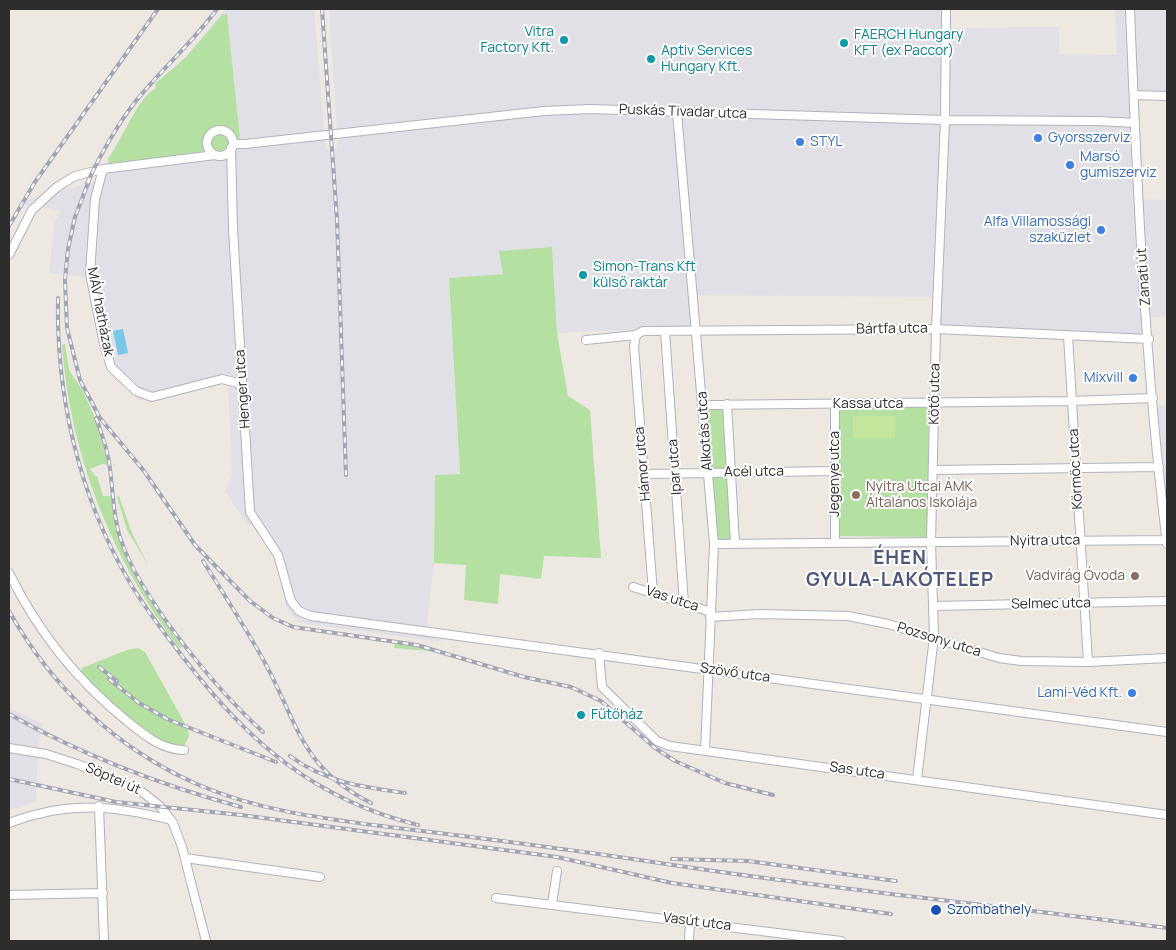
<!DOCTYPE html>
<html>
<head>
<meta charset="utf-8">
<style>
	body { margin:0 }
	#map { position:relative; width:1176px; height:950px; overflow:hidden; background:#ede8e1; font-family:Manrope,sans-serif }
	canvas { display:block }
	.frame { position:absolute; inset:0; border:10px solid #2d2d2d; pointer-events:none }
</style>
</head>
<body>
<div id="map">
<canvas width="1176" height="950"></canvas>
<div class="frame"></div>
</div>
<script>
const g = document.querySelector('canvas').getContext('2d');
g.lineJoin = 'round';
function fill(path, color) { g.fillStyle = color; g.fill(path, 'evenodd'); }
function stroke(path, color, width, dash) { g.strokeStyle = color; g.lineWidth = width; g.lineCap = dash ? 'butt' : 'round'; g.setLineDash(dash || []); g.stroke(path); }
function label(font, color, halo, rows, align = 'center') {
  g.font = font + ' Manrope,sans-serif'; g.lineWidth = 4; g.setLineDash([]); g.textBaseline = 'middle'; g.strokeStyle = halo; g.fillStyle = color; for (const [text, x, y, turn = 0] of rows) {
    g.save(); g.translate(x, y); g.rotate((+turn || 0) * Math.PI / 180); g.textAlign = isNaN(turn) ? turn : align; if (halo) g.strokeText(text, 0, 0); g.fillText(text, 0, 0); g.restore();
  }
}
fill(new Path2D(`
	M225,9h89l12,141 12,-2 -9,-139h622v19l108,-1v27l58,1 -2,-46h52v83h-28l4,107 24,1v116l-18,1 1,20 -213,-9 -6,-31 -240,-2v32l-134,6 -5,-86 -52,4 3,23 -54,4 11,197 -25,1 -1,87 -7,61 15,18 -133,-18 -12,-3 -11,-15 -11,-48 -23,-34 -4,2 -23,-35 7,-15 -4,-92 -2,-2 -77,19 -4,-4 -5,4 -33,-32 -17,-86 -4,-6 -37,-4 5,-50 7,-12 -45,-8 85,-23 6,-19 12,-23z
	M1167,405v98l-10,-97z
	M9,708l34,16 -5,24 -2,54 -27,8z`), '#e2e0e7');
fill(new Path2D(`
	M227,14l13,125c-10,-2 -12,-11 -23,-10l-10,7 -2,17 -95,12 -2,-6c15,-19 28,-60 48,-71l-1,-4 31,-27 36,-42z
	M211 143a9 9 0 1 1 18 0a9 9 0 1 1-18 0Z
	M552,247l5,86 11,63 22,14 11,148 -57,-2 -3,23 -41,-5 -2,30 -34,-4 2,-35 -32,-2 1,-88 25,-1 -11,-196 54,-4 -4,-23z
	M65,344l4,26 14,21 12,27 13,47 -6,-1 -12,5 5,7h2l6,20h8c7,62 36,101 71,150l-2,3c-68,-88 -110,-194 -118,-304z
	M840,406l89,1 -2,130 -89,-1z
	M723,408l9,133 -16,1 -10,-133z
	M119,496l13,37 16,32 -21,-35 -10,-33z
	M395,642l34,8 1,1 -36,-3z
	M138,648l7,4 43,77 1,7 -5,10c-27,8 -85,-54 -104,-71l2,-7 45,-18z`), '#b4e0a1');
fill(new Path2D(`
	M853,416h42v22h-42z`), '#c5e79d');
fill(new Path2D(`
	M123,329l5,24 -10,2 -5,-24z`), '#7bc7e8');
const minor = new Path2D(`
	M1130,9c7,178 15,357 37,535
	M1134,95l33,1
	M677,112l37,432 -9,207
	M207 143a13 13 0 1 1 26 0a13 13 0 1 1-26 0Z
	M233,144h12l299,-33 46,-2 355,11 153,1 37,2
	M231,148l2,81 17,283 28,43 13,46 8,10 12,5 856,116
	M103,169l-8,30 -5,75 14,70 7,23 25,24 16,6 70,-18 16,4 5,7
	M9,255l23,-45 25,-23 18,-11 28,-7 112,-14
	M665,331l19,273
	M636,335l-2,11 19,247
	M1068,336l20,326
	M586,340l50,-5 7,-4 293,-2 213,10
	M727,404l8,140
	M835,404v139
	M703,405l369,-4 81,-3
	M933,470l226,-3
	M644,474l191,-3
	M714,544l453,-4
	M9,573c29,59 67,107 118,148 17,14 35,29 57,29
	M633,587l78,25
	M934,606l233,-5
	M710,617l49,-3 89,2 40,8 111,34 22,3 67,1 79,-4
	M599,653l3,34 55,54 13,5 497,69
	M9,748l37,6 31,10 64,27 20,16 12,16 9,24 24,94
	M917,779l17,-142 -3,-95 5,-213 9,-209 1,-111
	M99,806l5,135
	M9,823c57,-22 104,-18 162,-3
	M185,858l135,19
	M9,895l94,-2
	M496,898l345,43
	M552,904l5,-33
	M689,941l1,-20`);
stroke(minor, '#b1b2bc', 10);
stroke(minor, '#fff', 8);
const rail = new Path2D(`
	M322,9l15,211 9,255
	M90,178l-15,39 -7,32 -3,31 2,48 13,52 20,38 44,53 51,74 55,56 23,17 20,9 124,18 107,32 47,10 30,14 54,47 20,13 50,22 48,12
	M87,183c14,-29 29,-57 49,-82 26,-32 57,-59 81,-92
	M9,226l26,-44 123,-173
	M58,298c-2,98 21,198 71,283 16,28 37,54 57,80 63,82 130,139 232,164
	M96,418c6,16 12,33 14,51 3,22 3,46 10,68 18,59 97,153 143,195
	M203,561c21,33 42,66 61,100 35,64 36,106 107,142
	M9,611c43,77 109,139 190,174 58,25 120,33 182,41 58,7 116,14 173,22 71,9 140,21 211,30 134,18 268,32 402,50
	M99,667l18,14
	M109,679l30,24 28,16 109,43
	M9,714c73,41 151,71 232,93
	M290,756c35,26 72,31 115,37
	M9,779l107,23 125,13 316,42 115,26 219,31
	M672,859l76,2 148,20`);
stroke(rail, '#a3a5b6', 4);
stroke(rail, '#fff', 2, [5.5]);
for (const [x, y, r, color] of [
	[564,40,5,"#0f9aa8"],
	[844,43,5,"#0f9aa8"],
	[651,59,5,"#0f9aa8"],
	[1038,138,5,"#3f7fe0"],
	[800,142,5,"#3f7fe0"],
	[1070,165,5,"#3f7fe0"],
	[1101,230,5,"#3f7fe0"],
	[583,275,5,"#0f9aa8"],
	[1133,378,5,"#3f7fe0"],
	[856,495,5,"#8d6e63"],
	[1135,576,5,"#8d6e63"],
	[1132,693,5,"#3f7fe0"],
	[581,715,5,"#0f9aa8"],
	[936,910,6,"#1a4fb4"]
]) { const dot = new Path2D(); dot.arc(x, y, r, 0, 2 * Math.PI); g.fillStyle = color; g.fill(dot); stroke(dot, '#fff', 2); }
label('14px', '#0d838f', '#fff', [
	["Vitra",554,32,"right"],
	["Factory Kft.",554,48,"right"],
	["FAERCH Hungary",854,35],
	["KFT (ex Paccor)",854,51],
	["Aptiv Services",661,51],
	["Hungary Kft.",661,67],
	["Simon-Trans Kft",593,267],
	["külső raktár",593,283],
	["Fűtőház",591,715]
], 'left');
label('14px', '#2d2d2d', '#fff', [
	["Puskás Tivadar utca",683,112,2],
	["Zanati út",1144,277,-94],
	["MÁV hatházak",100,312,79],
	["Bártfa utca",892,329,-1],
	["Henger utca",243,389,-94],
	["Kötő utca",935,394,-89],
	["Kassa utca",868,404],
	["Alkotás utca",705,431,-94],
	["Hámor utca",643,464,-95],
	["Ipar utca",675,467,-94],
	["Körmöc utca",1076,469,-93],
	["Acél utca",754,472,-1],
	["Jegenye utca",835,474,-90],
	["Nyitra utca",1045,541,-1],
	["Vas utca",672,599,18],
	["Selmec utca",1051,604,-1],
	["Pozsony utca",939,640,17],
	["Szövő utca",735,673,8],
	["Sas utca",857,771,8],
	["Söptei út",113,779,24],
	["Vasút utca",697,922,7]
]);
label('14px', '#366cbe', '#fff', [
	["Gyorsszerviz",1048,138],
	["STYL",810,142],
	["Marsó",1080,157],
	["gumiszerviz",1080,173],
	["Alfa Villamossági",1091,222,"right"],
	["szaküzlet",1091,238,"right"],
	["Mixvill",1123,378,"right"],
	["Lami-Véd Kft.",1122,693,"right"]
], 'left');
label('14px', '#785e54', '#fff', [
	["Nyitra Utcai ÁMK",866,487],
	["Általános Iskolája",866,503],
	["Vadvirág Óvoda",1125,576,"right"]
], 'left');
label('14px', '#164399', '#fff', [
	["Szombathely",947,910]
], 'left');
g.letterSpacing = '1px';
label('bold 19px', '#4f567c', '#fff', [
	["ÉHEN",900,559],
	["GYULA-LAKÓTELEP",900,581]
]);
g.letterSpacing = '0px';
</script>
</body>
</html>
